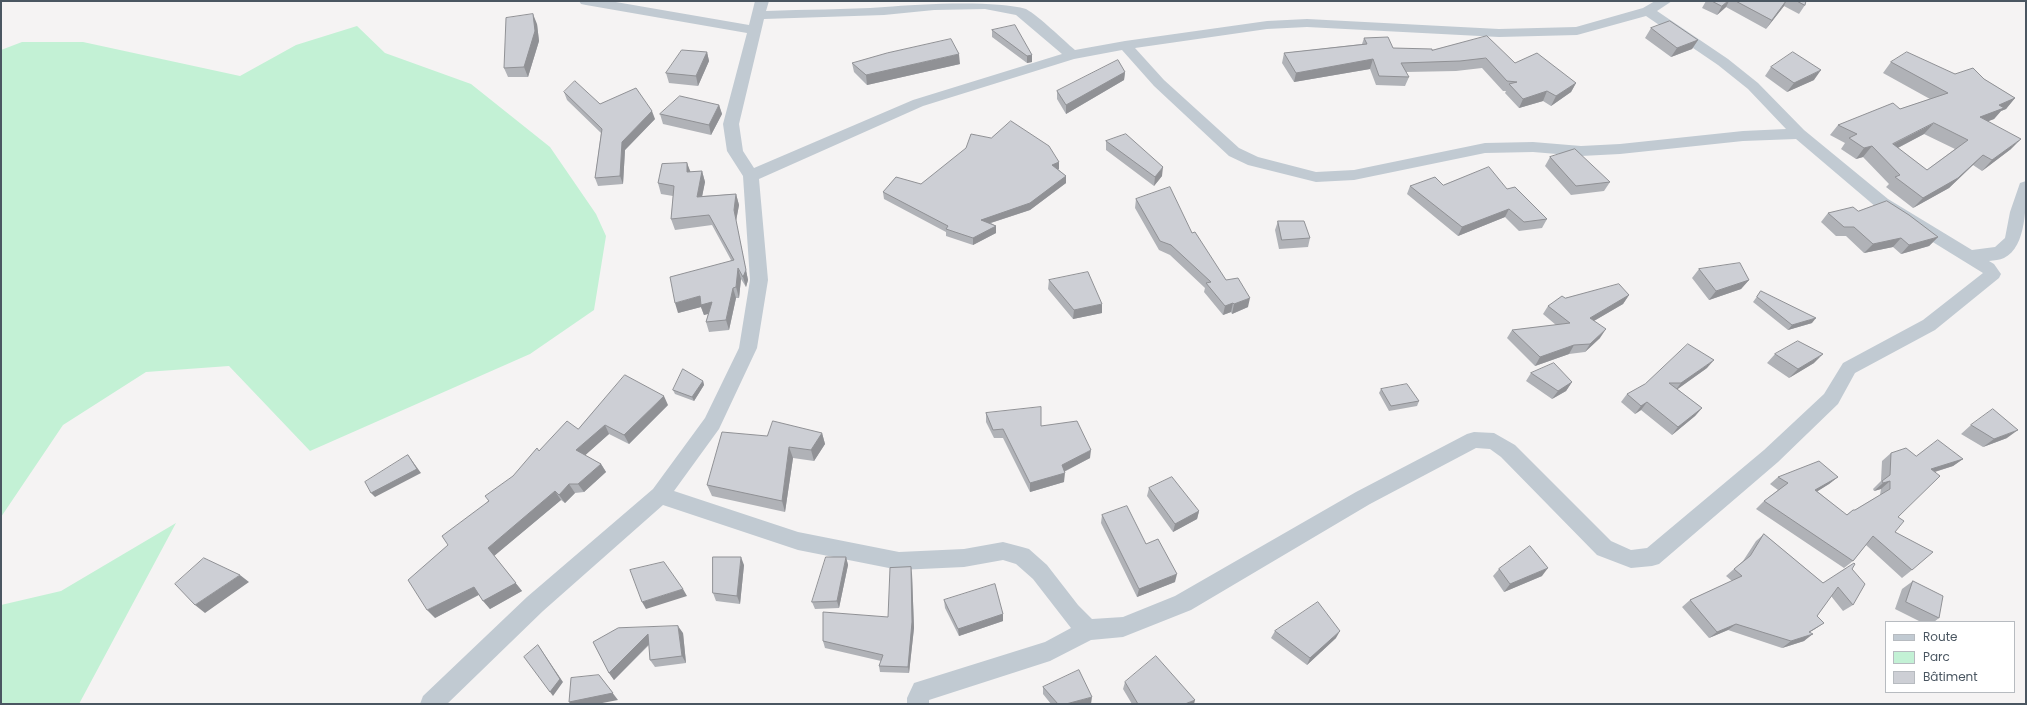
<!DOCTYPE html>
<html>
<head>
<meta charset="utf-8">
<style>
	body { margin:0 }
	#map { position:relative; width:2027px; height:705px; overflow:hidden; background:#f5f3f3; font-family:Poppins,sans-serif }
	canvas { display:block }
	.frame { position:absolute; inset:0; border:2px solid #4a5661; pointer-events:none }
	.legend { position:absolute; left:1885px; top:621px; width:130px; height:72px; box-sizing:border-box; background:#fff; border:1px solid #b7bbc0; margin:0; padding:5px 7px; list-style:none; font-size:12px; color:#4a5661 }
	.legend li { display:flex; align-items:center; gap:8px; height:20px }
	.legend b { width:20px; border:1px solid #b7bbc0 }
</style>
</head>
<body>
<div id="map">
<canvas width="2027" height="705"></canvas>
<div class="frame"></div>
<ul class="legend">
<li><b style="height:5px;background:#c1cad2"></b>Route</li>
<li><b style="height:11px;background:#c3f1d5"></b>Parc</li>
<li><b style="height:11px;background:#cdcfd5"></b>Bâtiment</li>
</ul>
</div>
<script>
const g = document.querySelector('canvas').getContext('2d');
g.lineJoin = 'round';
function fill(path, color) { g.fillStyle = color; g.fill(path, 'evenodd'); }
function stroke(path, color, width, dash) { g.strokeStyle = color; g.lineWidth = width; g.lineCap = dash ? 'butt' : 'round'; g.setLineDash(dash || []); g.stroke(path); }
fill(new Path2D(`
	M357,26l28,27 86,31 79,63 46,67 10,22 -12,74 -64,44 -220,97 -81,-85 -83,6 -83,53 -62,92v-467l21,-8h61l157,34 56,-31z
	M176,523l-97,181h-78v-99l60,-14z`), '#c3f1d5');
fill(new Path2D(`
	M579,1h31l139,24 6,-24h14l-3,10c40,-2 79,-1 119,-4 34,-3 111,-7 141,2 14,8 36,30 49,41l50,-9 142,-20 40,-2 192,10 77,-2 67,-19 12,-7h17l-15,10 71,48 30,24 46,47 84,69 84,51 23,-3 10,-9 5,-26 10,-29 6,-2c0,23 1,66 -22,77 -4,2 -10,2 -15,3l5,3 7,10 -2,4 -64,52 -80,43 -17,31 -60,58 -119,102 -7,2 -21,2 -34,-13 -96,-98 -11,-8 -14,-1 -106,56 -179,106 -68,27 -32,3 -41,21 -121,39v4h-22v-6l7,-15 131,-41 26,-14 -38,-49 -17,-15 -13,-4 -39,7 -65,3 -101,-20 -135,-45 -120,106 -96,93h-27l3,-8 104,-99 126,-108 52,-71 34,-70 11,-68 -7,-104 -16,-25 -4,-27 24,-91 -161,-28 -5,-1zM985,9l31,6 46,39 -149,46 -159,68 -11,-17 -4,-27 25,-105 120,-4 50,-5zM1646,16l72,49 30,24 38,40 -43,2 -123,13 -39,2 -48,-4 -48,1 -131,27 -38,2 -58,-15 -19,-9 -75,-68 -29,-32 132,-19 40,-2 192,10 78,-2zM1122,50l32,36 75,70 19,9 68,17 38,-2 131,-27 48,-1 48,4 39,-2 123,-13 53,-2 80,68 107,66 -60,47 -80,43 -19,31 -60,56 -117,98 -16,2 -20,-9 -96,-96 -21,-12 -20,-1 -7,2 -111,58 -181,104 -52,21 -31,2 -14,-14 -31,-40 -18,-16 -7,-2 -19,-5 -39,7 -65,3 -101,-20 -124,-41 45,-62 38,-81 11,-68 -9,-101 164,-73 151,-47z`), '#c1cad2');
fill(new Path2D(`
	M1259,1h24l-23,1z
	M1706,1h100l-1,4 -6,9 -15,-8 -18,23 -40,-22 -9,8 -15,-7z
	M537,24l2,17 -11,36h-20l-4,-9z
	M1651,28l47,12 -6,9 -21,8 -26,-19z
	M992,30l40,25v7l-5,1 -35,-26z
	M1364,38l29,10 39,2 83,13 61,20 -5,9 -20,14 -8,-5 -24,7 -14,-15 1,-2h-3l-21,-23 -26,3 -50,1 3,5 -4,9 -29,-1 -6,-16 -76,13 -12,-19 2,-10 78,-9z
	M707,52l2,9 -11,25 -29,-3 -3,-10z
	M1891,62l93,17 31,19 -9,11 -5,2 -7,8 -6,2 23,28 -29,22 -9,-6 -24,23 -36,20 -27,-21 3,-3 -26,-27 -7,2 -15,-10 4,-6 -15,-8 8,-10 62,-16 30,-10 -47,-26zM1924,134l31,15 -28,21 -29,-22z
	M852,63l108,1 -93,21 -13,-13z
	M1771,67l43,13 -27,12 -22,-16z
	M1125,72l-1,8 -58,34 -9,-15v-8z
	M564,92l36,12 55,15 -30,31 -2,34 -25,2 -3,-8 6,-45 -34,-33z
	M719,105l3,9 -11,21 -48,-11 -3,-10z
	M1106,141l56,35 -8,10 -48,-36z
	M1550,157l60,25 -6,9 -33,4 -26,-29z
	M1059,162v7h-1l8,7v7l-36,27 -39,13 5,3v7l-23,12 -27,-9v-4l-62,-33 -1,-7 38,-8z
	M687,163l3,9 12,-1 3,11 -3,14 34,-2 3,11 -3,16 12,59 -2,7 -5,-8 -2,19h-3l-7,32 -20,2 -3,-10 2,-8 -4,1 -3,-8 -23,6 53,-53 -19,-35 -37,5 -4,-11 2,-23 -12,-2 -3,-11z
	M1443,185l64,4 40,30 -5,9 -23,3 -14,-14 -47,19 -51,-42 3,-8z
	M1136,199l56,34 34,47 22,27 -16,7 -1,-2 -8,3 -19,-23 1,-4 -35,-33 -11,-5 -24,-42z
	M1858,211l80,26 -9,9 -28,8 -8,-7 -29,6 -18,-17h-10l-15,-14 7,-9z
	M1278,221l32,17 -2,9 -29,2 -4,-19z
	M1699,269l50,11 -8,9 -32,11 -17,-22z
	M1049,280l53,33 -29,6 -25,-30z
	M1761,291l51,32 -24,7 -35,-28z
	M1629,295l-6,9 -29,17 6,17 -15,14 -16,2 -34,12 -28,-28 5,-8 44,-5 -13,-11 5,-8 17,-8z
	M1775,354l39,9 -25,15 -22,-15z
	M1707,368l-30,21 25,19 -7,8 -23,19 -31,-25 -6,4 -14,-12 6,-8z
	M1531,373l41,9 -6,9 -14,8 -26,-18z
	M703,381l1,4 -10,16 -19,-7 -2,-4z
	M1381,389l38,12 -2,5 -28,5 -10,-18z
	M668,405l-39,39 -20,-10 -24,21 16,9 5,8 -22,20 -9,1 -10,10 -4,-3 -67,56 28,35 -32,18 -11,-14 -44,23 13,-73 40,-44 51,-50 39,-22z
	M986,413l55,13 49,32 -26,14v10l-34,10 -27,-54h-9l-8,-16z
	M1971,425l36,13 -24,9 -22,-13z
	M822,433l3,11 -11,17 -21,-3 -8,54 -73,-16 -5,-11 60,-49z
	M1891,453l25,3 47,3 -10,7 -18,6 -37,45 -3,15 17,38 -10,8 -36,-33 -13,16 -9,7 -88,-59 8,-8 14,-11 -8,-6 8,-7h60l-9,7 -12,7 29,24 7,-5h2l25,-15 1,-6 -7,2 -1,-2 8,-8 1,-20z
	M1149,488l50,23 -2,8 -24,13 -26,-36z
	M1102,515l44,29 29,38 -38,15 -36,-74z
	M1764,534l59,49 29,-14 1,36 -10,6 -12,-15 -14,20 7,7 -14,9 -6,9 -22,7 -54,-18 -19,8 -27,-31 8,-7 42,-19 -6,-5 17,-15 13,-20z
	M846,557l2,8 -9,43 -24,1 -3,-7z
	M744,565l-4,39 -24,-3 -3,-8z
	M1499,569l43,7 -38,16 -11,-16z
	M912,574l2,54 -5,45 -29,-1 -1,-6 2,-5 -56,-13 -2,-7 65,-24z
	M1913,581l26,37 -5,4h-13l-26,-13 7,-20z
	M944,600l59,14v7l-44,15 -14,-28z
	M1275,631l61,7 -29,27 -36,-27z
	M683,633l3,30 -31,4 -5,-7 -1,-15 -35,35 -5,-7 -16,-31z
	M1125,682l69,22h-62l-9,-15z
	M1043,687l48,17h-40l-8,-10z`), '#b0b2b7');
fill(new Path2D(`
	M1728,1h1l-3,6 -9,8 5,-9z
	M1786,1l-2,5 -18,23 6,-9z
	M533,14l4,10 2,17 -11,36 -4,-10z
	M1698,40l-6,9 -21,8 6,-9z
	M707,52l2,9 -11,25 -2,-10z
	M959,54l1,10 -93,21 -1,-10z
	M1032,55v7l-5,1v-7z
	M1373,59l-3,10 -76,13 2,-9z
	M1821,70l-7,10 -27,12 7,-9z
	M1125,72l-1,8 -58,34v-9z
	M1576,83l-5,9 -20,14 5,-10z
	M1547,91l-4,10 -24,7 4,-9z
	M2015,98l-9,11 -5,2 -7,8 -23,9 9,-11 19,-12z
	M719,105l3,9 -11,21 -2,-10z
	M652,111l3,8 -30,31 -2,34 -3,-8 2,-34z
	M1934,123l-10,11 -40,21 9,-11z
	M2021,139l-10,10 -29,22 10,-11z
	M1872,146l-9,11 -7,2 8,-11z
	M1983,155l-10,10 -24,23 -36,20 10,-10z
	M1059,162v7l-7,3v-7z
	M687,163l4,10 -4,-1z
	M1163,167l-1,9 -8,10 1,-9z
	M702,171l3,11 -5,25 -3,-10z
	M1066,176v7l-36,27 -49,16v-6z
	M736,194l3,11 -3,16 12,59 -2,7 -3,-10 -9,-67z
	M1509,209l-4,8 -47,19 4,-9z
	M996,226v7l-23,12v-7z
	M1938,237l-9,9 -28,8 8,-9z
	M1901,238l-8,9 -29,6 9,-9z
	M738,268l3,11 -2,19 -3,-11z
	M1749,280l-8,9 -32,11 7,-9z
	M733,288l3,10 -7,32 -3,-10z
	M1629,295l-6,9 -38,22 5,-8z
	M700,296l12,6 3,10 -11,3 -3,-8 -23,6 -3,-10z
	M1250,298l-2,9 -16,7 2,-10z
	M1233,303l-2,9 -8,3 2,-9z
	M1102,304v9l-29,6 1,-9z
	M1816,318l-4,5 -24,7 4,-5z
	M1606,329l-6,9 -15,14 5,-8z
	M1574,345l-5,9 -34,12 5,-9z
	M1823,354l-9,9 -25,15 9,-9z
	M1714,360l-7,8 -32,23 6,-8z
	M703,381l1,4 -10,16 -2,-4z
	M1572,382l-6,9 -14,8 6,-8z
	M664,396l4,9 -39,39 -5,-9z
	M1647,402l-6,8 -6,4 6,-8z
	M1702,408l-7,8 -23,19 6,-8z
	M605,425l4,9 -28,25 -5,-9z
	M2018,430l-11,8 -24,9 11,-8z
	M822,433l3,11 -11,17 -3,-11z
	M789,447l4,11 -8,54 -3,-11z
	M1091,450l-1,8 -29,15 1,-8z
	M408,455l13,18 -46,24 -4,-4z
	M1963,459l-10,7 -32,10 10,-7z
	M601,464l5,8 -22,20 -6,-8z
	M1065,473l-1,9 -34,10v-9z
	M1838,477l-9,7 -22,14 8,-8z
	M1890,481l-9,8 -7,2 9,-8z
	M569,484l6,9 -10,10 -6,-8z
	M555,491l6,9 -67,56 28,35 -32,18 -7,-8 5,-53z
	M1199,511l-2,8 -24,13 2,-8z
	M741,557l3,8 -4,39 -3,-8z
	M846,557l2,8 -9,43 -2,-7z
	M911,567l1,7 2,54 -5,45 -1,-6z
	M1548,568l-6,8 -38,16 6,-8z
	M1177,574l-2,8 -38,15 2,-8z
	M240,575l9,7 -44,31 -10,-8z
	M474,587l6,7 -45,24 -8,-8z
	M683,589l4,7 -41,13 -4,-7z
	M1003,614v7l-44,15 -1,-7z
	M1824,623l-9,6 -15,9 9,-6z
	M1736,624l-8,6 -19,8 8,-6z
	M678,626l5,7 3,30 -4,-7z
	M1340,631l-4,7 -29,27 3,-7z
	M648,634l4,7 -38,39 -5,-7z
	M1813,634l-9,7 -22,7 9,-7z
	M538,645l25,37 -10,14 -3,-4z
	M599,675l19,25 -21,4h-26l-2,-2z
	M1092,697l-1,7h-25z
	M1195,700l-1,4h-9z`), '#909195');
const building = new Path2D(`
	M1712,1h16l-6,5z
	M1736,1h50l-14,19z
	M1797,1h9l-1,4z
	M533,14l2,17 -11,36 -20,1 2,-50z
	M1670,21l28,19 -21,8 -26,-20z
	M1015,25l17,30 -5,1 -35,-26z
	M1487,36l28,27 22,-10 39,30 -20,13 -9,-5 -24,8 -14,-15 8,-2 -10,-1 -21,-23 -26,3 -59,2 8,14 -30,-1 -6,-17 -77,14 -12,-20 83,-9 -3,-6 24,-1 5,11 39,1v1z
	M951,39l8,15 -93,21 -14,-12 35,-10z
	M682,50l25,2 -11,24 -30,-3z
	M1793,52l28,18 -27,13 -23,-16z
	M1907,52l48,22 18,-6 11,11 31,19 -16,7 5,3 -24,9 41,22 -29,21 -9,-5 -25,23 -35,20 -28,-21 5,-2 -28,-29 -8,2 -15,-10 8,-4 -19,-9 55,-22 7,6 48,-16 -57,-31zM1934,123l34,17 -41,30 -34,-26z
	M1118,60l7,12 -59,33 -9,-14z
	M575,81l25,23 36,-16 16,23 -30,31 -2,34 -25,2 7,-49 -38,-37z
	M680,96l39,9 -10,20 -49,-11z
	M1011,121l38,25 10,16 -7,3 14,11 -36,27 -49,17 15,6 -23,12 -27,-9 2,-3 -65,-34 13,-15 25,7 45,-36 5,-14 20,4z
	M1126,134l37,33 -8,10 -49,-36z
	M1575,149l35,33 -34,4 -26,-29z
	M687,163v9l15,-1 -5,26 39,-3 -2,16 12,60 -3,7 -5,-9 -2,19 -3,1 -7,32 -20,2 6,-20 -11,3 -1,-9 -25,7 -5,-26 64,-17 -25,-45 -38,4 3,-33 -16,-3 4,-19z
	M1489,167l18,22 8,-2 32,32 -23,3 -15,-13 -47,18 -52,-41 25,-9 8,8z
	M1170,187l22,46 3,-1 31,48 12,-2 12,20 -16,6 -1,-1 -8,3 -19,-23 5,-1 -40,-37 -11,-4 -24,-42z
	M1887,201l22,14 29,22 -29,8 -8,-7 -28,6 -19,-17h-10l-16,-14 25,-6 5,4z
	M1278,221h26l6,17 -28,2z
	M1740,263l9,17 -33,11 -17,-22z
	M1088,272l14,32 -28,6 -25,-30z
	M1619,284l10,11 -39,23 16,11 -16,15 -16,1 -34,12 -28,-27 58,-7 -22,-17 14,-10 3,2z
	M1761,291l55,27 -24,7 -35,-28z
	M1798,341l25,13 -25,15 -23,-15z
	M1688,344l26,16 -33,23h-12l33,25 -24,19 -31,-25 -6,4 -14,-12 18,-10z
	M1554,363l18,19 -14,9 -27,-18z
	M683,369l20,12 -11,16 -19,-7z
	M625,375l39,21 -40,39 -19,-10 -29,25 25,14 -23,20h-9l-10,11 -4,-4 -67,57 28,35 -33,18 -9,-14 -47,23 -19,-30 40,-35 -6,-9 47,-35 -4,-5 28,-20 24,-28 2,3 28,-30 11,8z
	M1407,384l12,17 -28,5 -10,-17z
	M1041,407v19l36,-5 14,29 -29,15 3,8 -35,10 -27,-54 -10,1 -7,-17z
	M1993,409l25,21 -24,9 -23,-14z
	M773,421l49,12 -11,17 -22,-3 -7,54 -75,-16 15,-53 45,4z
	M1938,440l25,19 -32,10 9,7 -42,41 6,4 -9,11 38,20 -21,18 -39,-34 -20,25 -89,-60 24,-18 -10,-6 41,-16 19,16 -23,13 32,25 6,-5h2l35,-21v-8l-7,2 -1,-2 8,-6 1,-22 15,-5 10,8z
	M408,455l9,14 -46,24 -6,-11z
	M1172,477l27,34 -24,13 -26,-36z
	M1127,506l19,38 12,-5 19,35 -38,15 -37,-74z
	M1764,534l59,49 31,-20 1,1 -3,5 13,15 -12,21 -15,-18 -21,29 7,7 -15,9 4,2 -22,7 -55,-17 -19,8 -27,-32 52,-24 -8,-7 16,-13z
	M1530,546l18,22 -38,16 -11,-15z
	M713,557h28l-4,39 -24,-3z
	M826,557h20l-9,44 -25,1z
	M204,558l36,17 -45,30 -20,-21z
	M664,562l19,27 -41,13 -12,-32z
	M911,567l1,55 -4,45 -29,-1 4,-11 -60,-14v-29l65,5 2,-49z
	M1913,581l30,15 -4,22 -33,-16z
	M995,584l8,30 -45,15 -14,-29z
	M1318,602l22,29 -30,27 -35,-27z
	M678,626l4,30 -32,4 -2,-26 -39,39 -16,-31 25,-14z
	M538,645l22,34 -10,13 -26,-35z
	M1156,656l39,44 -10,4h-47l-13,-22z
	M1079,670l13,27 -26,7h-8l-15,-17z
	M599,675l14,18 -44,9 2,-24z`);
fill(building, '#cdcfd5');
stroke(building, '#909195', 1);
</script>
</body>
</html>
